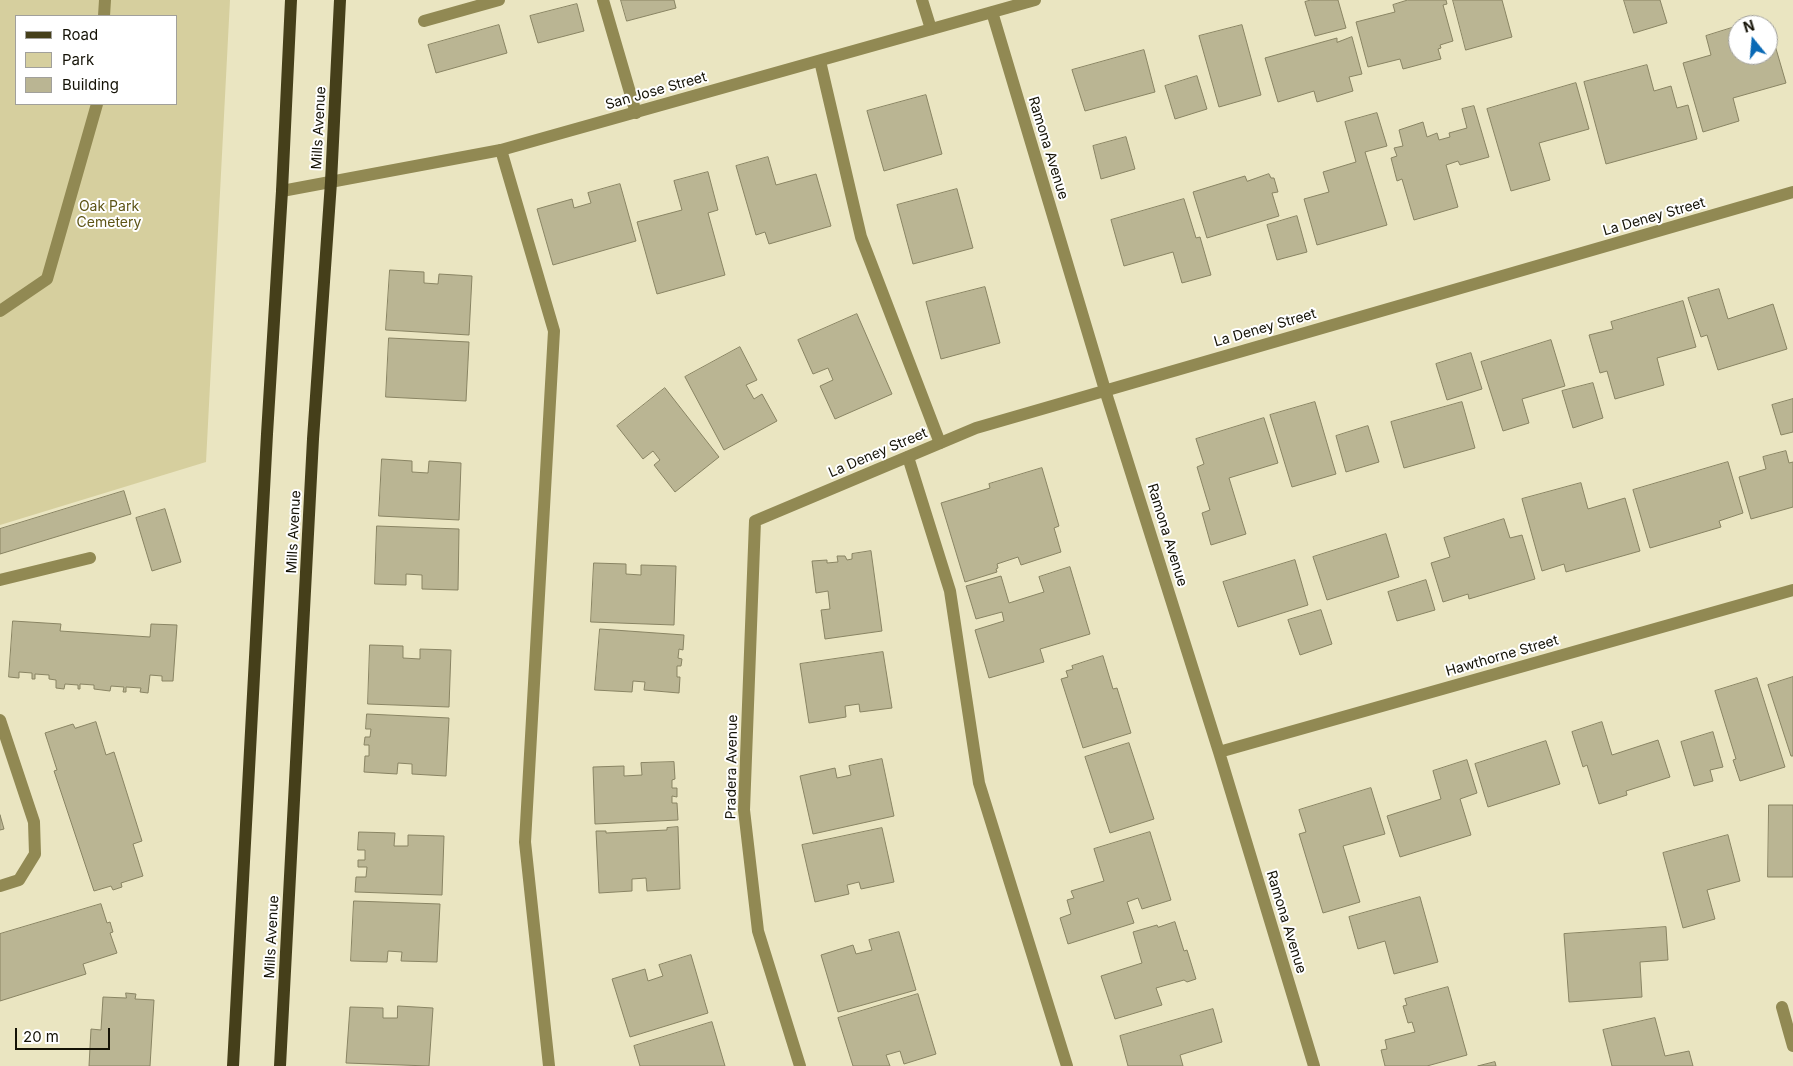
<!DOCTYPE html>
<html>
<head>
<meta charset="utf-8">
<style>
	body { margin:0 }
	#map { position:relative; width:1793px; height:1066px; overflow:hidden; background:#eae5c1; font-family:Inter,sans-serif }
	canvas { display:block }
	.legend { position:absolute; left:15px; top:15px; width:162px; height:90px; box-sizing:border-box; background:#fff; border:1px solid #a1a09b; margin:0; padding:6px 9px; list-style:none; font-size:15px; color:#141206 }
	.legend li { display:flex; align-items:center; gap:10px; height:25px }
	.legend b { width:25px; border:1px solid #a1a09b }
	.north { position:absolute; left:1728px; top:15px; width:50px; height:50px; box-sizing:border-box; background:#fff; border:1px solid #a1a09b; border-radius:50%; rotate:343deg; font-size:14px; font-weight:700; line-height:20px; text-align:center; color:#141206 }
	.north::after { content:''; display:block; margin:auto; width:18px; height:22px; background:#0969b5; clip-path:polygon(50% 0,100% 100%,50% 72%,0 100%) }
	.scale { position:absolute; left:15px; top:1028px; width:95px; height:22px; box-sizing:border-box; border:2px solid #141206; border-top:0; padding-left:6px; font-size:15px; line-height:18px; white-space:nowrap; color:#141206; -webkit-text-stroke:4px #fff; paint-order:stroke }
</style>
</head>
<body>
<div id="map">
<canvas width="1793" height="1066"></canvas>
<ul class="legend">
<li><b style="height:6px;background:#453f1a"></b>Road</li>
<li><b style="height:14px;background:#d6cf9e"></b>Park</li>
<li><b style="height:14px;background:#bab593"></b>Building</li>
</ul>
<div class="north">N</div>
<div class="scale">20 m</div>
</div>
<script>
const g = document.querySelector('canvas').getContext('2d');
g.lineJoin = 'round';
function fill(path, color) { g.fillStyle = color; g.fill(path, 'evenodd'); }
function stroke(path, color, width, dash) { g.strokeStyle = color; g.lineWidth = width; g.lineCap = dash ? 'butt' : 'round'; g.setLineDash(dash || []); g.stroke(path); }
function label(font, color, halo, rows, align = 'center') {
  g.font = font + ' Inter,sans-serif'; g.lineWidth = 4; g.setLineDash([]); g.textBaseline = 'middle'; g.strokeStyle = halo; g.fillStyle = color; for (const [text, x, y, turn = 0] of rows) {
    g.save(); g.translate(x, y); g.rotate((+turn || 0) * Math.PI / 180); g.textAlign = isNaN(turn) ? turn : align; if (halo) g.strokeText(text, 0, 0); g.fillText(text, 0, 0); g.restore();
  }
}
fill(new Path2D(`
	M0,0h230l-24,462 -206,63zM16,16h160v88h-160z`), '#d6cf9e');
const building = new Path2D(`
	M621,0h53l2,8 -49,13z
	M1311,0h27l8,28 -31,8 -10,-34z
	M1408,0h38l1,4 -4,1 10,36 -13,4 1,3 -3,1 3,10 -38,10 -3,-10 -32,8 -12,-45 39,-10 -2,-7z
	M1453,0h49l10,37 -46,13z
	M1624,0h36l7,23 -33,10z
	M577,4l7,27 -46,12 -8,-27z
	M1758,21l1,4h-16z
	M499,25l8,28 -71,20 -8,-28z
	M1242,25l19,70 -42,12 -20,-71z
	M1738,26v29h30v-19l4,-1 14,48 -53,15 6,23 -36,11 -20,-69 28,-8 -5,-19z
	M1352,37l10,37 -13,3 4,14 -36,11 -3,-11 -36,11 -13,-44 72,-20v4z
	M1144,50l11,42 -70,19 -13,-41z
	M1647,65l7,26 17,-5 6,22 11,-3 9,34 -91,25 -22,-82z
	M1197,76l10,33 -32,10 -10,-33z
	M1576,83l13,46 -50,14 11,37 -39,11 -24,-82z
	M926,95l16,59 -58,17 -17,-60z
	M1474,106l15,51 -29,8 -2,-4 -12,4 12,42 -44,13 -12,-41 -5,2 -6,-23 6,-2 -3,-8 9,-2 -4,-16 24,-8 4,15 10,-4 2,7 11,-3 -1,-4 18,-5 -5,-19z
	M1377,113l10,33 -22,6 22,73 -70,20 -13,-46 25,-7 -6,-20 33,-10 -11,-40z
	M1126,137l9,32 -34,10 -8,-33z
	M768,157l8,28 40,-11 15,52 -62,18 -4,-12 -9,3 -20,-69z
	M708,172l10,38 -10,3 17,62 -68,19 -20,-72 45,-12 -8,-29z
	M1269,174l2,4h3l4,14 -6,1 7,23 -72,22 -14,-46 52,-16 2,5z
	M620,184l16,57 -83,24 -16,-56 35,-10 2,9 17,-5 -3,-10z
	M957,189l16,59 -60,16 -16,-59z
	M1184,199l12,39 4,-1 11,38 -29,8 -9,-31 -49,14 -13,-46z
	M1297,216l10,36 -30,8 -10,-35z
	M390,270l34,2v11l14,1 1,-10 33,2 -3,59 -83,-5z
	M985,287l15,56 -59,16 -15,-57z
	M1719,289l9,30 45,-15 14,45 -69,21 -11,-35 -6,2 -13,-39z
	M1683,301l13,46 -39,11 7,27 -49,14 -8,-28 -7,2 -11,-38 24,-6 -2,-7z
	M857,314l35,80 -57,25 -15,-33 13,-6 -5,-12 -15,6 -15,-34z
	M389,338l80,4 -3,59 -80,-4z
	M1551,340l14,46 -43,13 7,24 -26,8 -22,-69z
	M740,347l17,33 -11,5 8,14 8,-5 15,27 -53,29 -39,-73z
	M1471,353l11,36 -35,11 -11,-36z
	M1593,383l10,35 -30,10 -11,-37z
	M665,388l54,69 -44,35 -21,-27 6,-5 -7,-9 -10,8 -26,-33z
	M1793,399v33l-12,3 -9,-30z
	M1315,402l21,72 -44,13 -22,-72z
	M1462,402l13,46 -71,20 -13,-46z
	M1264,418l14,45 -49,15 17,56 -35,11 -9,-32 8,-3 -13,-43 7,-3 -8,-25z
	M1368,426l11,36 -33,10 -10,-36z
	M1786,451l3,12 4,-1v45l-42,12 -12,-42 27,-8 -3,-12z
	M382,459l30,2v11l16,1 1,-12 32,2 -2,57 -80,-4z
	M1728,462l15,51 -24,8 2,6 -71,21 -17,-58z
	M1042,468l17,58 -5,2 7,24 -40,13 -3,-8 -21,7 1,4 -2,1 1,3 -32,10 -24,-79 49,-15 -1,-4z
	M1581,483l7,26 37,-11 15,53 -74,21 -2,-8 -22,7 -20,-72z
	M124,491l7,23 -131,40v-25z
	M165,509l16,53 -29,9 -16,-53z
	M1504,519l6,19 12,-3 13,44 -66,20 -1,-5 -25,8 -12,-39 19,-6 -6,-19z
	M377,526l82,3 -1,61 -36,-1v-14l-16,-1v11l-31,-1z
	M1386,534l13,43 -72,23 -14,-43z
	M871,551l11,80 -57,8 -4,-29 9,-1 -2,-18 -12,2 -4,-32 15,-1v3l11,-1 -1,-6h8l2,4 5,-1v-5z
	M1295,560l13,45 -70,22 -15,-45z
	M594,563l32,1v10l15,1v-10l35,1 -2,59 -83,-3z
	M1070,567l20,67 -50,15 4,13 -55,16 -14,-48 29,-9 -2,-9 -26,7 -10,-33 35,-10 8,27 35,-11 -5,-15z
	M1426,580l9,30 -38,11 -9,-29z
	M1321,610l11,34 -32,11 -12,-35z
	M13,621l48,3 -1,7 90,6 1,-13 26,1 -4,56h-11v-5l-12,-1 -2,18 -8,-1 1,-4 -15,-1v5h-3l1,-5 -13,-1 -1,5 -16,-2v-4l-14,-1v5h-2v-4l-13,-1 -1,5 -8,-1v-8l-7,-1v-4l-14,-1v5h-3v-6l-13,-1v6l-10,-1z
	M600,629l84,6 -1,15 -4,-1 -1,9 4,1 -1,7h-4v11h3l-1,16 -35,-3 1,-8 -12,-1 -1,11 -37,-2z
	M370,645l33,1v12l17,1v-10l31,1 -2,57 -81,-3z
	M883,652l9,56 -32,4 -1,-8 -14,2 1,11 -37,6 -9,-59z
	M1103,656l10,33 4,-1 14,45 -48,15 -22,-69 7,-2 -2,-6 7,-2 -1,-3z
	M1793,677v79h-2l-23,-71z
	M1757,678l28,89 -45,14 -7,-21 3,-1 -21,-68z
	M367,714l82,4 -3,58 -34,-2v-10l-14,-1 -1,11 -33,-2 1,-16h4v-11h-5l1,-8h5l1,-8h-5z
	M96,722l10,33 8,-3 28,89 -9,3 10,32 -22,7 1,4 -9,3 -2,-4 -17,5 -40,-120 3,-1 -12,-37 28,-9 2,4z
	M1602,722l10,33 46,-15 12,37 -44,14 1,4 -28,9 -12,-39 -4,2 -11,-35z
	M1713,732l10,35 -13,3 3,11 -19,5 -13,-44z
	M1546,741l14,43 -72,23 -13,-43z
	M1129,743l25,76 -44,14 -25,-76z
	M882,759l12,57 -81,18 -13,-58 35,-8 2,10 14,-3 -2,-9z
	M1467,760l10,33 -17,6 11,36 -71,22 -13,-41 54,-17 -8,-28z
	M674,762l1,17 -3,1v8h5v9l-5,-1v7h5l1,17 -83,4 -2,-57 31,-1v10l18,-1 -1,-12z
	M1371,788l14,46 -42,12 17,56 -37,11 -24,-79 7,-2 -7,-22z
	M1769,805h24v72h-25z
	M0,815l4,14 -4,1z
	M678,827l2,62 -33,2 -1,-13 -14,1v12l-33,2 -3,-62h10v2l61,-3v-2z
	M882,828l12,54 -33,7 -2,-7 -12,3 2,9 -34,8 -13,-57z
	M359,832l36,1 -1,13h14v-11l36,1 -2,59 -87,-3 1,-15h10l1,-10h-9v-7h7v-10h-7z
	M1150,832l21,68 -29,9 -4,-11 -11,4 7,21 -66,21 -8,-26 11,-4 -4,-14 7,-2 -3,-7 33,-10 -10,-32z
	M1728,835l12,46 -33,9 8,29 -32,9 -20,-75z
	M1420,897l18,65 -44,12 -9,-33 -27,8 -9,-32z
	M354,901l86,3 -3,58 -36,-1 1,-9 -14,-1 -1,11 -36,-1z
	M101,904l6,19 3,-1 3,10 -3,1 7,20 -34,11 3,10 -86,27v-67z
	M1175,922l9,29 3,-1 9,29 -9,3 -3,-2 -28,8 6,17 -47,14 -14,-43 41,-13 -9,-31 24,-7 1,2z
	M1666,927l2,33 -28,2 2,35 -73,5 -5,-68z
	M899,932l17,58 -78,22 -17,-57 32,-10 3,9 16,-4 -3,-10z
	M691,955l17,58 -78,24 -18,-58 33,-10 3,12 15,-5 -4,-11z
	M1448,987l19,68 -40,11h-42l-4,-16 6,-1 -2,-9 30,-8 -3,-10 -4,1 -5,-17 4,-1 -2,-6z
	M126,993l10,1 -1,5 19,1 -4,66h-61l2,-37 10,1 2,-33 23,1z
	M918,994l18,60 -32,10 -4,-13 -14,4 4,11h-37l-15,-48z
	M398,1006l35,2 -4,58 -83,-3 4,-56 33,1v10h14z
	M1213,1009l9,33 -42,13 3,11h-55l-8,-30z
	M1655,1018l10,38 24,-5 4,15h-81l-9,-36z
	M712,1022l13,44h-85l-6,-20z
	M1495,1062l1,4h-18z`);
fill(building, '#bab593');
stroke(building, '#898463', 1);
stroke(new Path2D(`
	M603,0l33,113
	M922,0l9,29
	M104,16l1,-16
	M424,21l75,-21
	M820,61l41,176 79,206
	M501,150l53,181 -29,511 24,224
	M0,311l47,-32 50,-175
	M908,457l42,134 29,192 88,283
	M0,580l90,-22
	M0,720l34,102 1,32 -16,26 -19,6`), '#918953', 12);
stroke(new Path2D(`
	M992,12l113,378 114,362 95,314
	M282,191l219,-41 534,-150
	M1219,752l574,-162
	M1782,1007l11,39
	M800,1066l-42,-135 -14,-121 11,-289 221,-93 817,-236`), '#918953', 12);
stroke(new Path2D(`
	M233,1066l34,-632 15,-243 9,-191
	M280,1066l33,-627 18,-257 9,-182`), '#453f1a', 12);
label('14px', '#141206', '#fff', [
	["San Jose Street",656,91,-16],
	["Mills Avenue",319,128,-87],
	["Ramona Avenue",1048,148,73],
	["La Deney Street",1654,217,-16],
	["La Deney Street",1265,328,-16],
	["La Deney Street",878,453,-23],
	["Mills Avenue",294,532,-87],
	["Ramona Avenue",1167,535,73],
	["Hawthorne Street",1502,656,-16],
	["Pradera Avenue",732,767,-89],
	["Ramona Avenue",1286,922,73],
	["Mills Avenue",272,937,-87]
]);
label('14px', '#5d5415', '#fff', [
	["Oak Park",109,207],
	["Cemetery",109,223]
]);
</script>
</body>
</html>
